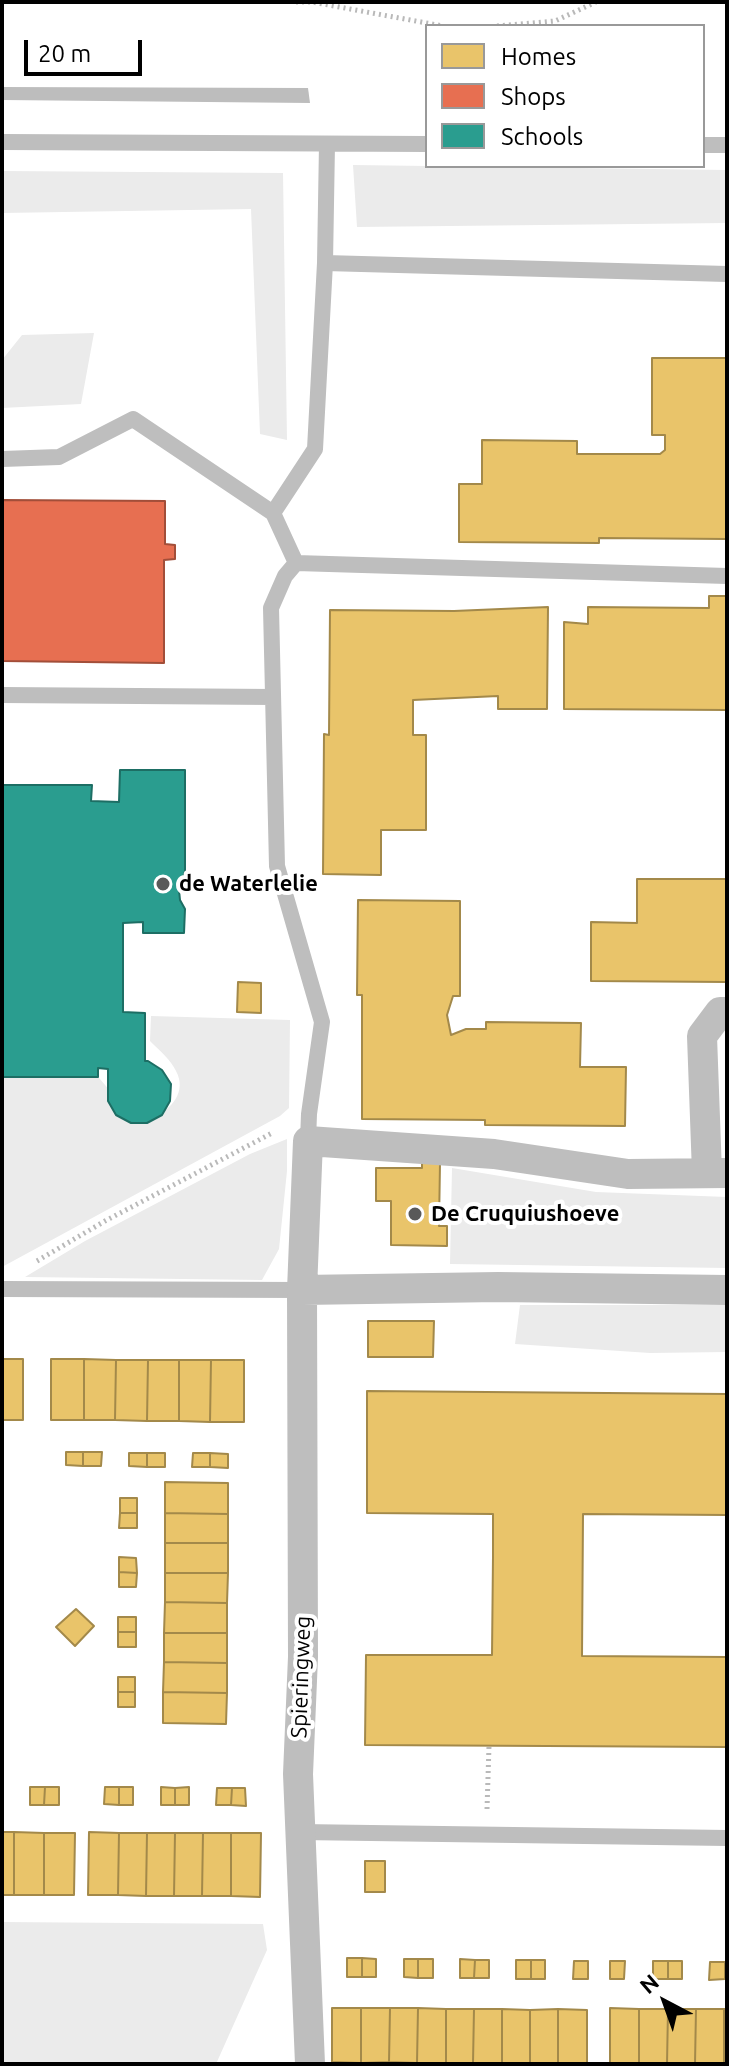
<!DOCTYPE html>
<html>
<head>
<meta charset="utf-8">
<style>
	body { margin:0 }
	#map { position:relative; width:729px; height:2066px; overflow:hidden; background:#fff; font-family:Ubuntu,sans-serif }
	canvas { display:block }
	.frame { position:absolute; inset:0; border:4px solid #000; pointer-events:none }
	.legend { position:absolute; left:425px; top:24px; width:280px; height:144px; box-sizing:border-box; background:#fff; border:2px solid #999; margin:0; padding:10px 14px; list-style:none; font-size:24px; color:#000 }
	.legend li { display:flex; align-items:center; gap:16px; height:40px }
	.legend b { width:40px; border:2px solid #999 }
	.north { position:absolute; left:625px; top:1962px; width:80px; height:80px; -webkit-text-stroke:6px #fff; paint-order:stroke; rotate:319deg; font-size:22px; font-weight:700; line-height:32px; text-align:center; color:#000 }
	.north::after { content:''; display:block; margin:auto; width:28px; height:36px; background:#000; clip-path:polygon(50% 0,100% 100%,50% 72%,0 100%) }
	.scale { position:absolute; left:24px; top:40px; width:118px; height:36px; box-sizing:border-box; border:4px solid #000; border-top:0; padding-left:10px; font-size:24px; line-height:28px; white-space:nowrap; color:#000; -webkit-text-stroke:6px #fff; paint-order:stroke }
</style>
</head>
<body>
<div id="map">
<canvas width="729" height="2066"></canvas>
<div class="frame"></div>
<ul class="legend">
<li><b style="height:22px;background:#e9c46a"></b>Homes</li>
<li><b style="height:22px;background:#e76f51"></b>Shops</li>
<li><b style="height:22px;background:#2a9d8f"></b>Schools</li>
</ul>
<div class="north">N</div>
<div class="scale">20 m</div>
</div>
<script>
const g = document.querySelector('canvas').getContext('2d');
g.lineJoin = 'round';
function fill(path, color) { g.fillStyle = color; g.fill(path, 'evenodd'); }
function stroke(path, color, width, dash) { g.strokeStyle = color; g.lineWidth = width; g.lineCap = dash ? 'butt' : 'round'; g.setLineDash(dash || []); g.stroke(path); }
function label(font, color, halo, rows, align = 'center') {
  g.font = font + ' Ubuntu,sans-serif'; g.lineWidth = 8; g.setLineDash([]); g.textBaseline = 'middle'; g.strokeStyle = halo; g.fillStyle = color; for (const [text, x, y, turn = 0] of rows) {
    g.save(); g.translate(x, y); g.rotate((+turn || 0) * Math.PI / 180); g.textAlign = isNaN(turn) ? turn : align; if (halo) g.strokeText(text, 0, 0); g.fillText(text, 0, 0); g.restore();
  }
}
fill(new Path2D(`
	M353,165l374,5v53l-370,4z
	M2,171l281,2 4,267 -27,-6 -9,-225 -249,4z
	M94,333l-13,71 -79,4v-48l20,-25z
	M151,1016l139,4 -1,88 -9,8 -278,151v-197l92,2 28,33 32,12c18,-8 33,-26 22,-46 -5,-11 -17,-21 -26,-30z
	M287,1139v32l-8,78 -17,31 -237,-3 60,-36 165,-87z
	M452,1168l144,24 131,5v71l-277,-4z
	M520,1305h207v47l-77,1 -135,-9z
	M2,1922l261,2 4,26 -51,114h-214z`), '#ebebeb');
fill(new Path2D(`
	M2,87l306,1 2,15 -308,-3z`), '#bdbdbd');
const homes = new Path2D(`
	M652,358h75v181l-128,-1v5l-140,-1v-58h23v-44l95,1v13h83l5,-4v-15h-13z
	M709,596h18v114l-163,-1v-87l24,2v-17l121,1z
	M548,607l-1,102h-49v-13l-85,4v35h13v95h-45v45l-58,-1 1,-140 5,1 1,-125 124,1z
	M637,879h90v103l-136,-1v-59l46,1z
	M358,900l102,1v95h-7l-6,19 4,20 15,-6h20v-7l95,1 -1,44h46l-1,59 -140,-1v-5l-123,-1v-124h-5z
	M238,982l23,1v30l-24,-1z
	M422,1163h18l-1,63h8v20l-56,-1v-44h-15v-33h46z
	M368,1321h66l-1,36h-65z
	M2,1359h21v61h-21z
	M51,1359h33v61h-33z
	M84,1359l32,1 -1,60h-31z
	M116,1360h32l-1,61 -32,-1z
	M148,1360h31v61h-32z
	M179,1360h32l-1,62 -31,-1z
	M211,1360h33v62h-34z
	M367,1391l360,3v121l-144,-1 -1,142 145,1v90l-362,-2 1,-90h126l1,-99v-42l-126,-1z
	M66,1452h17v14l-17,-1z
	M83,1452h19l-1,14h-18z
	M129,1453h18v14l-18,-1z
	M147,1453h18v14h-18z
	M193,1453h17v14h-18z
	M210,1453l18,1v14l-18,-1z
	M165,1482l63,1v31l-63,-1z
	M120,1498h17v15h-17z
	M120,1513h17v15h-18z
	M165,1513l63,1v29h-63z
	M165,1543h63v30h-63z
	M119,1557l17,1 1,15 -18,-1z
	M119,1572l18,1 -1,14h-17z
	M165,1573h63l-1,30 -62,-1z
	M165,1602l62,1v30h-63z
	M76,1609l18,17 -19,20 -19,-19z
	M118,1617h18v15h-18z
	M118,1632h18v15h-18z
	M164,1633h63v30l-63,-1z
	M164,1662l63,1v30l-64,-1z
	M118,1677h17v15h-17z
	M118,1692h17v15h-17z
	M163,1692l64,1 -1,31 -63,-1z
	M30,1787h15l-1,18h-14z
	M45,1787h14v18h-15z
	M105,1787h14v18l-15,-1z
	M119,1787h14v18h-14z
	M161,1787l14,1v17h-14z
	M189,1787v18h-14v-17z
	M217,1788h15l-1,17h-15z
	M232,1788h13l1,18 -15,-1z
	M2,1832h12v63h-12z
	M14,1832l30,1v62h-30z
	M89,1832l30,1 -1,62h-30z
	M44,1833h31l-1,62h-30z
	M119,1833h28l-1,63 -28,-1z
	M147,1833h28l-1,63h-28z
	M175,1833h28l-1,63h-28z
	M203,1833h28v63h-29z
	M231,1833h30l-1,64 -29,-1z
	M365,1861h20v31h-20z
	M347,1958h15v19h-15z
	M362,1958l14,1v18h-14z
	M404,1959h14v19l-14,-1z
	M418,1959h15v19h-15z
	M460,1959l15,1 -1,18h-14z
	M475,1960h14v18h-15z
	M516,1960h15v19h-15z
	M531,1960h14v19h-14z
	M574,1961h14v18h-15z
	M610,1961h15l-1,18h-14z
	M653,1961h15v18h-15z
	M668,1961h14v18h-14z
	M710,1962h15v17l-16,1z
	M332,2008h29v55l-29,-1z
	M361,2008h29l-1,54 -28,1z
	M390,2008h28l-1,55 -28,-1z
	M418,2008l28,1v54h-29z
	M610,2008l29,1v55h-29z
	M446,2009h28l-1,54h-27z
	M474,2009h28v55l-29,-1z
	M502,2009l28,1v54h-28z
	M558,2009l29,1v54h-29z
	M558,2009v55h-28v-54z
	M639,2009h29l-1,55h-28z
	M668,2009h28l-1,55h-28z
	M696,2009h28v55h-29z
	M724,2009h3v55h-3z`);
fill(homes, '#e9c46a');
stroke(homes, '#a3894a', 2);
const shops = new Path2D(`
	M2,500l163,1v43l10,1v14l-11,1v103l-162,-2z`);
fill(shops, '#e76f51');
stroke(shops, '#a24e39', 2);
const schools = new Path2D(`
	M120,770h65v101l-6,19 1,10 5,9 -1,24h-41v-11l-20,1v89l22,1v48h3l14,9 9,14 -1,17 -8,14 -15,8h-16l-15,-8 -8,-14v-32l-10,-1v9h-96v-292h90l-1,16 28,1z`);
fill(schools, '#2a9d8f');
stroke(schools, '#1d6e64', 2);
stroke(new Path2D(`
	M296,2h16l131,24
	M497,26l58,-5 41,-19
	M37,1261l68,-40 169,-89
	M487,1809l2,-63`), '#b9b9b9', 5, [2, 4]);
stroke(new Path2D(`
	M2,142l425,2
	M703,145h24
	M325,263l2,-119
	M2,459l57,-2 74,-38 140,94
	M296,563l431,13
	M2,695l271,2
	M308,1141l1,-27 13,-92 -45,-156 -6,-258 14,-32 11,-13 -23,-50 42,-64 10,-186 402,11
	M2,1289l300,1
	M300,1832l427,6`), '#bebebe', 16);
stroke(new Path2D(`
	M707,1173l-5,-137 18,-24h7
	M302,1290l196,-3 229,3
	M310,2064l-12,-290 5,-117 -1,-367 6,-149 186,13 134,20 99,-1`), '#bebebe', 30);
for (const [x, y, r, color] of [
	[163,884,8,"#595959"],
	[415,1214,8,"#595959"]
]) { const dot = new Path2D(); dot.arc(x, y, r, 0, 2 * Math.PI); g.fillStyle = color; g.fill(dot); stroke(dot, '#fff', 3); }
label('bold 22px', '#000', '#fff', [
	["de Waterlelie",179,884],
	["De Cruquiushoeve",431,1214]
], 'left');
label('22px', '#000', '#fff', [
	["Spieringweg",301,1677,-88]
]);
</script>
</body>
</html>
